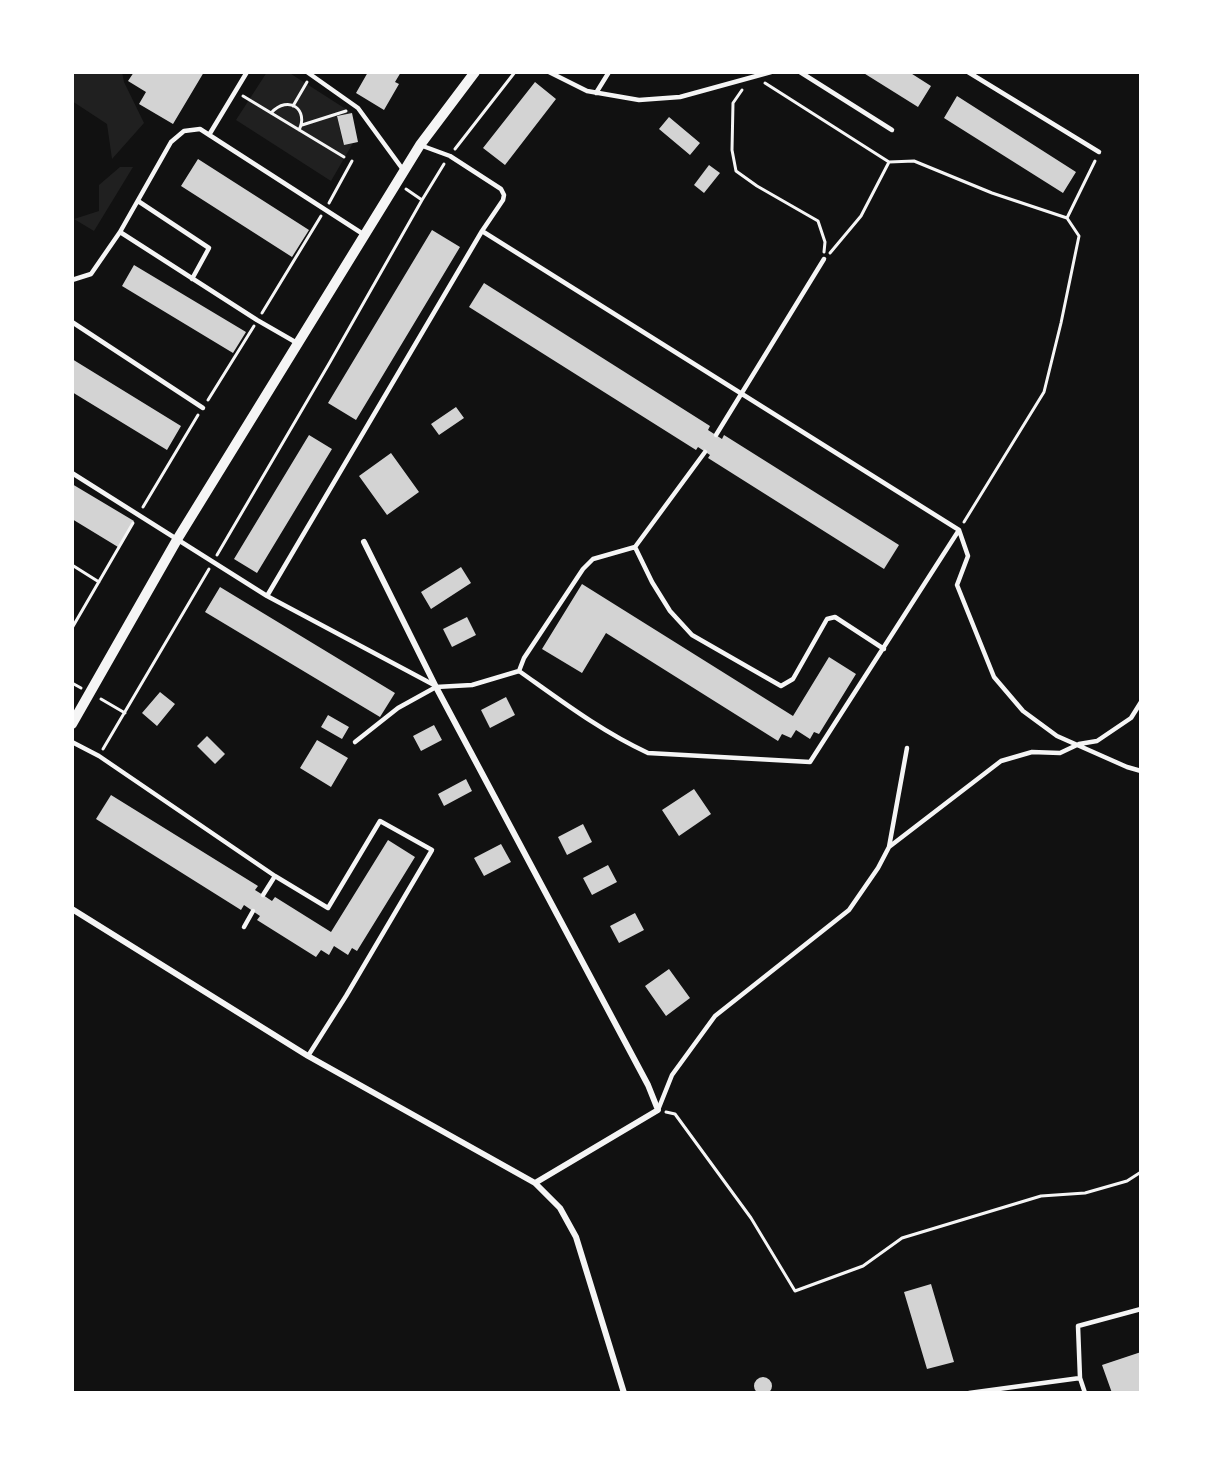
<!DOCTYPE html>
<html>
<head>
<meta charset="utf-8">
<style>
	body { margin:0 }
	#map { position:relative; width:1213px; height:1465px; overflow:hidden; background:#111; font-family:"IBM Plex Sans",sans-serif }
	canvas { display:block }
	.frame { position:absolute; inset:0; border:74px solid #fff; pointer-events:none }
</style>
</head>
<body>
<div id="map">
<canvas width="1213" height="1465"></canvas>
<div class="frame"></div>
</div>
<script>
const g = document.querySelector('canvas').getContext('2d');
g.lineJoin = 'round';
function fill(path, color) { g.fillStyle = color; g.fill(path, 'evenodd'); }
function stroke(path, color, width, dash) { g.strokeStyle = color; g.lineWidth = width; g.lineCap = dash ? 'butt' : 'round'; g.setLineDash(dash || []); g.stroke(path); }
fill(new Path2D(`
	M72,72h50l2,10 20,41 -32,36 -5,-35 -35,-23z
	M267,72h21l64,41 -15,3 6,28 10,-1 -22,38 -95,-61z
	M120,167h13l-39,64 -20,-12 25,-8v-26z`), '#202020');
fill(new Path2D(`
	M134,72h70l-31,52 -34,-20 7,-12 -18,-11z
	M368,72h33l-6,10 4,2 -15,26 -28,-17z
	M862,72h47l22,14 -13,21z
	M535,82l21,17 -51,66 -22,-17z
	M957,96l119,76 -13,21 -119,-75z
	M352,113l6,29 -14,3 -7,-29z
	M669,117l31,26 -10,12 -31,-26z
	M198,159l111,71 -17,27 -111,-71z
	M709,165l11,8 -16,20 -10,-8z
	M432,230l28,17 -104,173 -28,-17z
	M134,265l112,67 -13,21 -111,-67z
	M484,283l226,143 -2,4 14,9 2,-4 175,110 -15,24 -176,-111 2,-3 -12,-8 -2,3 -227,-143z
	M72,359l109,67 -14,24 -95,-58z
	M456,407l8,11 -25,17 -8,-11z
	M309,435l23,14 -75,124 -23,-14z
	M391,453l28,39 -32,23 -28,-39z
	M72,484l62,37 -16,26 -46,-28z
	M461,567l10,16 -40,26 -10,-17z
	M582,584l211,132 36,-59 27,17 -37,60 -5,-2 -4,7 -14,-9 -5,8 -9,-4 -4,7 -172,-108 -24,40 -40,-24z
	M220,587l175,106 -15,24 -175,-105z
	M467,617l9,18 -24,12 -9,-18z
	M160,692l15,12 -18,22 -15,-13z
	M506,697l9,18 -25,13 -9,-18z
	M328,715l21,12 -7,12 -21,-12z
	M434,725l8,15 -21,11 -8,-15z
	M207,736l18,18 -10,10 -18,-18z
	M317,740l31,18 -17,29 -31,-19z
	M466,779l6,12 -28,15 -6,-12z
	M694,789l17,25 -32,22 -17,-26z
	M111,795l147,91 -3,4 8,5 9,6 3,-4 56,35 57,-92 27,17 -58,94 -5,-3 -4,7 -14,-9 -5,9 -8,-5 -5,7 -59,-37 3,-4 -16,-11 -3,5 -145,-91z
	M583,824l9,18 -25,13 -9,-18z
	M501,844l10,18 -27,14 -10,-18z
	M608,865l9,17 -25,13 -9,-17z
	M635,913l9,17 -25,13 -9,-17z
	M669,969l21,29 -24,18 -21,-30z
	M931,1284l23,78 -27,7 -23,-77z
	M1141,1352v41h-29l-10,-28z
	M754 1386a9 9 0 1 1 18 0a9 9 0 1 1-18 0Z`), '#d3d3d3');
stroke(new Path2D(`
	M765,83l124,79 25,-1 78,32 75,25 28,-57
	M742,90l-9,13 -1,47 4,21 21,15 61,35 7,21 -1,10
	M243,96l101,61
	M293,106l14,-24
	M271,113c18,-19 38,-3 28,17
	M302,125l44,-14
	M455,149l60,-77
	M406,189l16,11
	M329,203l23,-42
	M830,253l31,-37 28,-54
	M262,313l59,-97
	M208,400l46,-74
	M143,507l55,-92
	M964,522l80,-130 17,-69 18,-87 -12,-18
	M217,555l113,-193 92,-162 22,-36
	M72,565l27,17
	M72,628l61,-105
	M72,683l9,5
	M101,699l24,14
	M103,749l106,-180
	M666,1112l9,2 76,104 44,73 68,-25 39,-28 139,-42 44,-3 42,-12 14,-9`), '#f5f5f5', 3);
stroke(new Path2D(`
	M307,72l51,36 46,63
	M549,72l38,19 52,9 41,-3 91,-25
	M800,72l92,58
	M968,72l131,80
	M596,93l13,-21
	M209,135l38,-63
	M138,201l71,47 -17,31
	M482,231l477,299 9,26 -11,29 37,92 29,34 34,25 70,31 14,4
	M120,232l51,-90 13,-11 16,-2 163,105
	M72,280l19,-6 29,-42 137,88 40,23
	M72,322l131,86
	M716,435l108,-176
	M72,473l195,123 167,89
	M635,547l17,35 18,29 22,24 89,51 12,-7 34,-60 8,-2 49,32
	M267,596l215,-365 21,-31 1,-5 -3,-6 -51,-33 -30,-11
	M519,671l5,-13 59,-89 10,-10 42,-12 70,-95
	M72,742l27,14 176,120 53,32 52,-87 52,29 -86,146 -38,60
	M355,742l43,-34 38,-21 36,-2 47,-14c41,29 83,61 129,82l162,9 149,-232
	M889,847l112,-86 31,-9 28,1 19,-9 18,-3 34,-23 10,-16
	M263,895l12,-19
	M244,927l9,-16
	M658,1110l14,-35 43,-59 134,-106 29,-42 11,-21 18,-99
	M1080,1378l-2,-52 63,-17
	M969,1393l111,-15 5,15`), '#f5f5f5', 4.5);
stroke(new Path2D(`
	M364,542l72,145 212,398 10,25 -123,73
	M72,909l236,147 227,127 25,25 16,29 48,156`), '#f5f5f5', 6);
stroke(new Path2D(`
	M72,724l106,-186 226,-367 16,-26 55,-73`), '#f5f5f5', 10);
</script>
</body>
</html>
